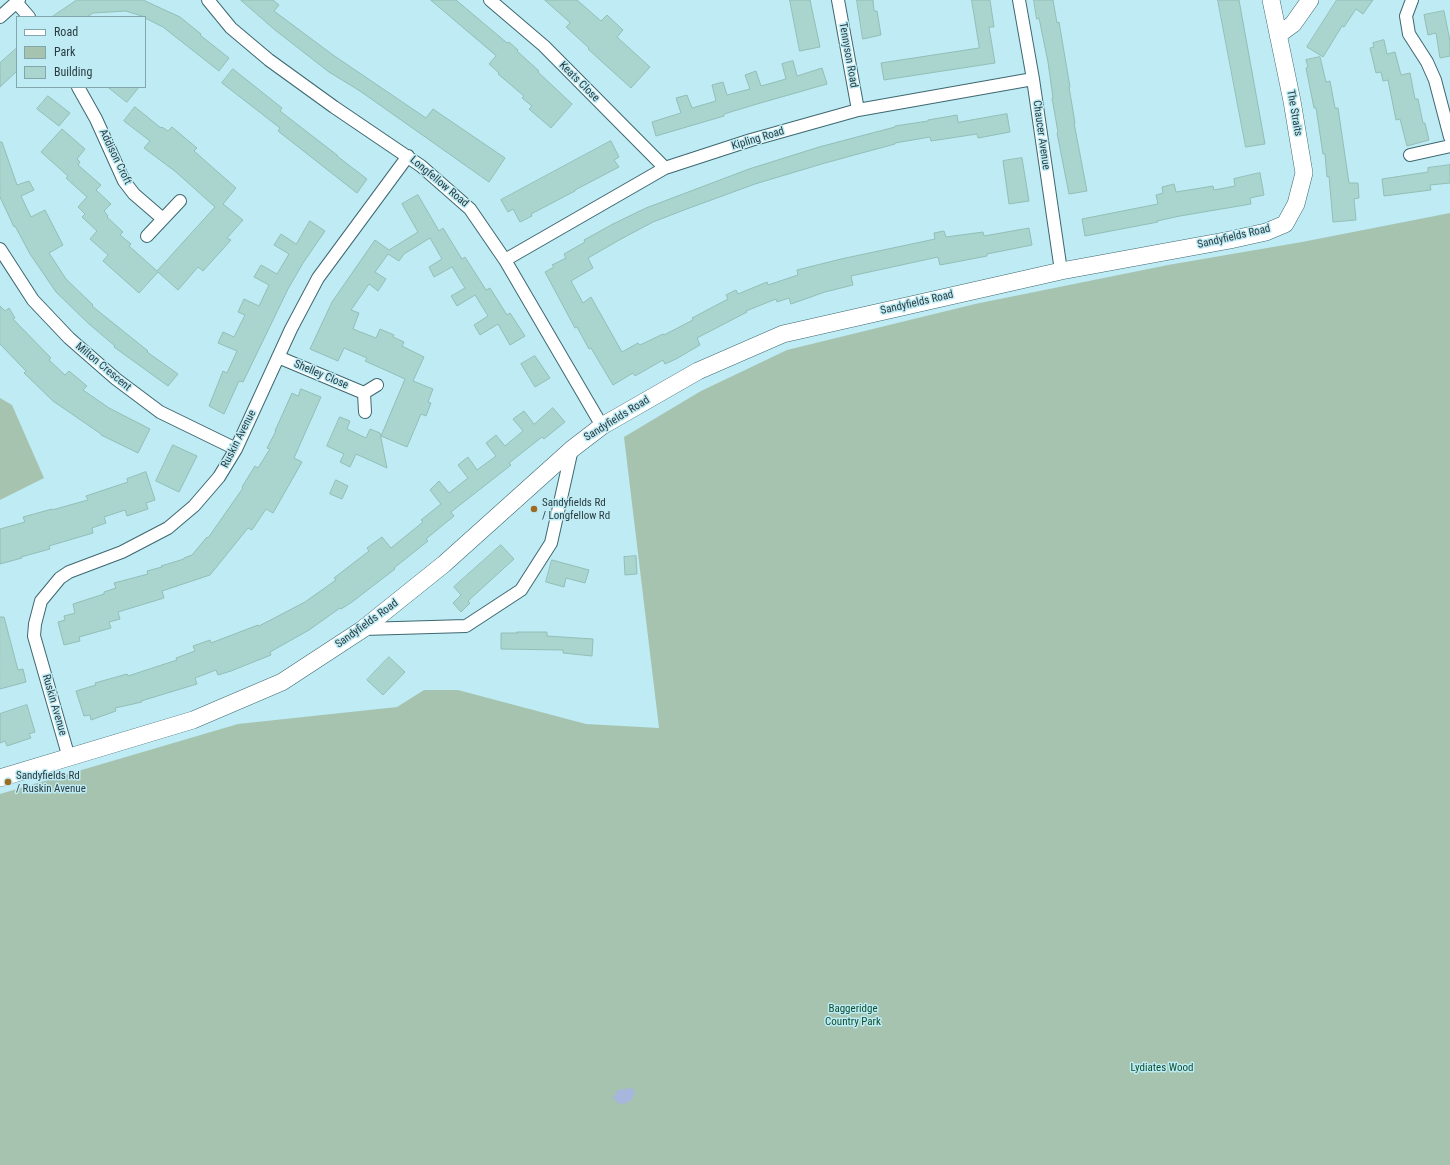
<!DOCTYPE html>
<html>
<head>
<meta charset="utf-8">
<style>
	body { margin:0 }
	#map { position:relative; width:1450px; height:1165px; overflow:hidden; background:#beebf4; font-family:"Roboto Condensed",sans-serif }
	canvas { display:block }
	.legend { position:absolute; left:16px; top:16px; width:130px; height:72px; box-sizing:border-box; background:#beebf4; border:1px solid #83a5ac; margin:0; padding:5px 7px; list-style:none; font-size:12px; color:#2a3c40 }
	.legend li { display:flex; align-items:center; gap:8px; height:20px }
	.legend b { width:20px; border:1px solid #83a5ac }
</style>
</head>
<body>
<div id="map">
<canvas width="1450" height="1165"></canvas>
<ul class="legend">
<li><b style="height:5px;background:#fff"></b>Road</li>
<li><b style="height:11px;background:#a6c3b0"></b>Park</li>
<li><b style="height:11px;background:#a9d5ce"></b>Building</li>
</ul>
</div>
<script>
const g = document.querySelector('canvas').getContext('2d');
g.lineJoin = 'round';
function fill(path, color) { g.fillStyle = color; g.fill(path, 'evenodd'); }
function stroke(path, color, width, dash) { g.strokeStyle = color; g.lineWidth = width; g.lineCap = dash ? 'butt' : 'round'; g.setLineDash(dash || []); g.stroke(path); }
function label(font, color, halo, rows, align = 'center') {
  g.font = font + ' "Roboto Condensed",sans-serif'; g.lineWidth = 3; g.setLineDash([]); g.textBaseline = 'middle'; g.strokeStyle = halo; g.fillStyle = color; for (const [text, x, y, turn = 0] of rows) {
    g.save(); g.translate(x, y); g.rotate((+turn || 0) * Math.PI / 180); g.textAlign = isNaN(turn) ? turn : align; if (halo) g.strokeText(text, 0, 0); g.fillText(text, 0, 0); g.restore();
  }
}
fill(new Path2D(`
	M1450,213v952h-1450v-371l238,-70 159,-17 27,-17h34l128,34 73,4 -35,-291 77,-46 86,-41 188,-46 193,-39 134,-23z
	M0,398l12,7 32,73 -44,22z`), '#a6c3b0');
fill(new Path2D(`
	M632,1088l3,5c-4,9 -6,10 -16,11l-6,-6 5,-8z`), '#a6b6dc');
const building = new Path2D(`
	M77,0h66l37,17 21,17 -1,1 29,23 -10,13 -56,-44 -18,-9v-1l-13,-4 -6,-2 -33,2 -6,4h-35z
	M241,0h32l6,5 -5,6 59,44 93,63 7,-9 72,49 -16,24 -129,-91 -31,-19 -54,-42z
	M431,0h25l51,43 2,-1 9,8 -1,1 22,20 -1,1 34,32 -21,24 -22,-19 3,-3 -10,-8 2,-2 -26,-22 1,-1 -10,-9 7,-8z
	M545,0h32l24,21 6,-6 16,15 -6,7 33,30 -19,21 -31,-28 -12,-11 1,-1 -23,-21 4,-4z
	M790,0h20l10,47 -20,4z
	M857,0h16l1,11h3l4,24 -18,4z
	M972,0h18l4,27h-5l6,36 -111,17 -3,-17 98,-15z
	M1034,0h19l4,23 2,-1 11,65h-1l6,36h-1l13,68 -18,3 -12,-61 1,-1 -6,-34h1l-5,-36 -9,-44 -2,1z
	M1218,0h21l26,144 -19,3z
	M1337,0h36l-10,14 -7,-5 -12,18 -2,-1 -19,31 -16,-10z
	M1444,11l6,30v15l-10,2 -4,-25 -8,2 -4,-20z
	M1384,40l3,14 8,-2 6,23 9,-2 5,26h3l5,24h2l4,17 -22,6 -7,-27 -4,1 -8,-40 -5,1 -2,-9 -5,1 -6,-25 4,-1 -1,-4z
	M17,48v23l-17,16v-24z
	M1320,57l6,25 4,-1 5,27h3l11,75h9l1,15 -5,1 2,21 -23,2 -4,-46 -2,1 -2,-23h-2l-7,-46h-2l-8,-40 2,-1 -2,-7z
	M793,61l4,15 25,-8 5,16 -70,20 -33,10v2l-68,20 -4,-14 29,-9 -5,-15 11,-3 5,13 24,-7 -4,-16 11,-3 4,13 23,-6 -5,-14 11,-4 5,15 25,-7 -4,-15z
	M233,69l49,39 -2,3 57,44v1l30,23 -10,14 -79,-62 2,-3 -58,-45z
	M108,87h31l-12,15z
	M48,96l22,17 -11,13 -22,-17z
	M135,107l26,21 1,-1 6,4 4,-4 25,21 -3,3 42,37 -13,16 20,16 -16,18 4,2 -28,31 -5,-4 -20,23 -20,-18 -19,21 -36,-32 5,-6 -18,-16 7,-8 -15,-14 3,-3 -7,-7 9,-10 -21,-19 2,-2 -27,-24 21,-23 23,20 -8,10 3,3 -2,3 23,20 -5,5 15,14 -7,7 4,5 -1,1 16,15 -3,3 11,9 -2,2 28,25 58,-64 -39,-35 -32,-24 6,-7 -26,-20z
	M1007,114l3,18 -32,6 -1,-4 -46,7 -1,-4 -35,6v1l-70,19 -70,21 -71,26 -31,12 -32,17 -33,19 5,10 -22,13 12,22 8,-6 31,55 16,-9 2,2 23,-11 1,1 29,-15 -1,-2 36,-19 -2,-4 10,-5 2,4 29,-12 1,3 30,-10 -1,-5 44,-11 94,-20 -1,-6 10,-2 2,6 37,-5 1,4 45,-8 3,17 -45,9v2l-47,9 -2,-8 -87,19 2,9 -28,7 -34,12 -2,-6 -12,4 -1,-3 -30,12 1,1 -50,26 3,7 -24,14 -11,5 -2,-4 -28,16 -2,-3 -20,12 -22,-37 -2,1 -12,-22 -2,1 -30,-56 9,-5 -2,-2 14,-7 -2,-4 21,-12 -1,-2 29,-16 33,-16 103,-39 70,-22 76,-20v-1l33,-5v-1l29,-5 1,7z
	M611,141l8,16 -5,3 5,7 -44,23v1l-44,23 1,2 -12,6 -7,-13 -5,3 -7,-12z
	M0,142h2l15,43 12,-4 5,9 -13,6 10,21 14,-7 18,35 -14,8 17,26 27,26 -1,1 56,45 -1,1 31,22 -10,12 -54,-39 1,-1 -26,-22 -33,-32 -26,-38 -15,-28 -1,1 -14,-30z
	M1022,158l7,43 -20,3 -6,-43z
	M1450,165v18l-20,2 1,5 -47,6 -2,-17 46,-7v-4z
	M1260,173l4,22 -14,3 1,6 -71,12 -23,5 1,1 -73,14 -3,-17 76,-15 -2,-9 7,-2 -1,-6 12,-3 2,8 37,-6 1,4 21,-4 -1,-7z
	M418,195l21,36 4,-3 19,31 3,-2 21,33 4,-2 17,27 3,-2 15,23 -15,9 -12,-21 -18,11 -6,-10 14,-9 -13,-21 -18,11 -6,-10 14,-8 -13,-21 -18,10 -5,-10 13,-8 -12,-21 -26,16 -5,7 -11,-7 -13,18 11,7 -8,12 -9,-7 -18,26 8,3 -6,16 23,9 4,-9 14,6 -1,2 11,5 -2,4 22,11 -11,24 20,8 -5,13 3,1 -5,13 -5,-2 -14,33 -26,-11 24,-57 -40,-18 2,-3 -23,-10 -6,13 -28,-12 22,-47 43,-62 14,10 29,-18 -16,-28z
	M310,221l15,10 -22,32 -15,26 -45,93 -4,-1 -15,33 -15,-8 14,-35 4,2 10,-22 -19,-8 5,-11 11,5 11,-22 -7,-3 6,-13 15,7 10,-21 -15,-8 7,-12 16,9 12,-20 -15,-9 7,-11 15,10z
	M0,306l5,5 4,-3 6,10 -2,1 38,39 -2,2 16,15 4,-4 18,15 -4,4 26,18 41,21 -12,24 -37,-18v-1l-48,-33 -29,-28 2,-2 -26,-27z
	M535,356l15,22 -15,9 -14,-23z
	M301,389l20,8 -27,61 8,4 -29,51 -7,-4 -14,21 -4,-2 -38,47 -48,16 2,7 -46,14 2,7 -11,3 2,6 -32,9 1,4 -16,4 -6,-23 7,-2 -1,-4 11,-3 -2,-9 31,-10v-2l12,-4 -2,-5 34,-9 -1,-3 15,-4 -1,-1 23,-7v-1l8,-3 15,-18 1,1 35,-50 -1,-1 13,-21 3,2 12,-19 -3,-1 9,-17h-1l17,-38 6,3z
	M553,408l12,14 -21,17 -2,-2 -33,26 2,2 -60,47 3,4 -28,23 2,2 -34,27 1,1 -43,33 -11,7 -1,-1 -31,22 -39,22 1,3 -40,16 -13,4 -2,-5 -21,8 2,6 -56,17 1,1 -27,6 1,3 -25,9 -1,-5 -6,1 -8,-25 20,-6 -1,-2 32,-9 1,2 49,-16 -1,-2 19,-7 -2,-5 17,-6 1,3 47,-18 1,1 46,-24 31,-22 -2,-2 35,-27 -2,-3 15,-11 9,11 32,-26 -2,-2 20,-16 -11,-14 9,-9 10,12 19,-15 -10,-13 10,-8 9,13 19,-14 -10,-13 10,-8 9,11 18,-15 -10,-12 11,-8 10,13z
	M340,417l10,4 -3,8 19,9 4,-9 10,4 7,35 -31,-14 -6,13 -10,-5 4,-8 -17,-8z
	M173,445l24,11 -18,36 -23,-11z
	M146,472l9,28 -9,3 2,6 -21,7 -2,-6 -21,7 2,6 -14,5 1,5 -44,13 1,3 -29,8 1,1 -22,6v-35l25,-7 -2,-5 29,-8v1l36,-10 -2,-4 42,-14 -1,-3z
	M336,480l12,6 -6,13 -12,-5z
	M501,545l13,14 -46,42 2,2 -9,9 -8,-9 8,-8 -7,-8z
	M636,556l1,18 -12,1 -1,-18z
	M552,560l37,10 -4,13 -19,-5 -2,9 -18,-5z
	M0,617h4l14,53 5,-1 3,13 -26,7z
	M517,632h30v4l46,3 -1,17 -29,-3v-3l-62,-1v-16h16z
	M389,657l16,15 -22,23 -16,-15z
	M27,705l8,27 -6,2 2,4 -24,8 -2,-5 -5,2v-29z`);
fill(building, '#a9d5ce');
stroke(building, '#92beb6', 1);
const street = new Path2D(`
	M208,0l23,28 38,32 65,47 87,59 49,43 35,51 97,166
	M490,0l54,46 121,122
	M838,0l20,110
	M1019,0l14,79 28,192
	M1412,0l-6,16 3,18 18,28 8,18 15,57
	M16,2l13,15
	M0,17l19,-17
	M78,87l18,32 28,62 10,13 29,25
	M1410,155l40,-9
	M147,236l33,-35
	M0,249l33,51 36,38 47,41 44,33 76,37
	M505,260l160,-92 86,-28 107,-30 175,-31
	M278,357l86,36
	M365,412l-1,-19 13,-8
	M363,629l103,-3 55,-36 30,-47 21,-94
	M69,758l-35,-122 1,-12 6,-23 19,-23 9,-6 53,-20 46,-24 26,-22 25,-29 17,-28 55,-120 27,-51 90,-122`);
const secondary = new Path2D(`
	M1278,35l15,-11 17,-24
	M0,778l193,-58 89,-38 81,-53 81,-65 128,-115 30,-23 96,-55 85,-37 278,-63 169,-31 36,-8 19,-8 11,-20 8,-31 -12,-72 -21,-101`);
stroke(street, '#3e6870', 14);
stroke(secondary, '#3e6870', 18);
stroke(street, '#fff', 12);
stroke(secondary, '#fff', 17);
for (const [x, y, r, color] of [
	[534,509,4,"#9e6c21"],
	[8,782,4,"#9e6c21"]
]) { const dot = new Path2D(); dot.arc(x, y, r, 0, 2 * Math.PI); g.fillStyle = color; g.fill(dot); stroke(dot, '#beebf4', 1.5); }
label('11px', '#2a3c40', '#beebf4', [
	["Tennyson Road",848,55,80],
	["Keats Close",579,82,45],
	["The Straits",1294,113,80],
	["Chaucer Avenue",1041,135,82],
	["Kipling Road",758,139,-17],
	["Addison Croft",115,157,64],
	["Longfellow Road",439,182,40],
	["Sandyfields Road",1234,237,-13],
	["Sandyfields Road",917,303,-13],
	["Milton Crescent",103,367,40],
	["Shelley Close",321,375,23],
	["Sandyfields Road",617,419,-32],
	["Ruskin Avenue",239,439,-63],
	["Sandyfields Road",367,624,-36],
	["Ruskin Avenue",54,705,74]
]);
label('11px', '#2a3c40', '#beebf4', [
	["Sandyfields Rd",542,503],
	["/ Longfellow Rd",542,516],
	["Sandyfields Rd",16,776],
	["/ Ruskin Avenue",16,789]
], 'left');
label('11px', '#0b502f', '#beebf4', [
	["Baggeridge",853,1009],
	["Country Park",853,1022],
	["Lydiates Wood",1162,1068]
]);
</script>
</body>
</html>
